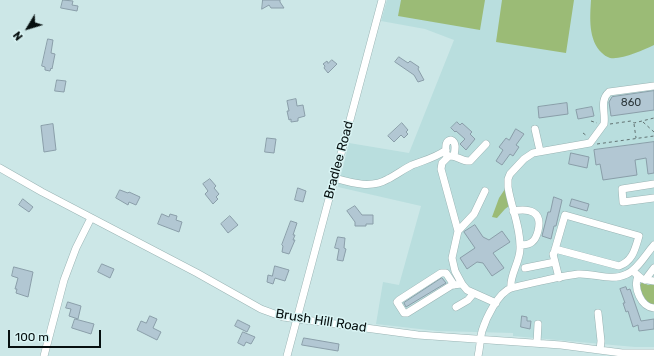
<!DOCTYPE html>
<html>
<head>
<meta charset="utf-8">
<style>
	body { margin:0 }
	#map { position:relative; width:654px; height:356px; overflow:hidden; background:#cce7e7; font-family:Rubik,sans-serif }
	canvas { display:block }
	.north { position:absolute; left:8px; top:8px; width:40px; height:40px; -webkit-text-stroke:3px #d9f4f4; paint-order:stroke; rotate:232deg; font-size:11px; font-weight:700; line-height:16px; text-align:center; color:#060f0f }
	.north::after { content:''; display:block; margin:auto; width:14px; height:18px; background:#060f0f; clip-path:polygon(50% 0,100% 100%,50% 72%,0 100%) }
	.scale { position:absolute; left:8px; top:330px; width:93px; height:18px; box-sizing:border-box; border:2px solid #060f0f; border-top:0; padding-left:5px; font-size:12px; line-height:14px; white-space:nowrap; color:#060f0f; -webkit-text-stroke:3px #d9f4f4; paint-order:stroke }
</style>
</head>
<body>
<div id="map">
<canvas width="654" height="356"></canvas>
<div class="north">N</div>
<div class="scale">100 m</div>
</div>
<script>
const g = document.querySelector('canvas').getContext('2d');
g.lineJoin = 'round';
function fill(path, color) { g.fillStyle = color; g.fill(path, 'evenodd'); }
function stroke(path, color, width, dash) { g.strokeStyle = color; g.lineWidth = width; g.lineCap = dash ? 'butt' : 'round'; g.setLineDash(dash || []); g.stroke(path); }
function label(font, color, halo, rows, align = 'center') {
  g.font = font + ' Rubik,sans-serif'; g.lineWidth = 3; g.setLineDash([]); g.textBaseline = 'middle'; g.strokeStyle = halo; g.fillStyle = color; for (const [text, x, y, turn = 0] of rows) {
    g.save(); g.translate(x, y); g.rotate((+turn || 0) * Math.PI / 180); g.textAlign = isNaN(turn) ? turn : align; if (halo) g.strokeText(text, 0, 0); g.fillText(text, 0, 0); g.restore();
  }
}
fill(new Path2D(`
	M387,0h267v347h-19l-122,-11v-3l-76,-2 -61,-7 7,-42 16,3 22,-79 -83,-19 11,-44 60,10 45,-113 -29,-11 -44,-8z`), '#b9dede');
fill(new Path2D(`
	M401,0h84l-5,30 -82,-14z
	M502,0h72l-8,53 -70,-11z
	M591,0h63v45c-11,5 -32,15 -44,13 -3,-1 -6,-3 -8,-5 -14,-13 -12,-36 -11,-53z
	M505,189l4,17 -4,3 -8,9 -5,-1 7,-19z
	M642,282l6,3 6,-1v21l-6,-1 -7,-12 -1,-7z`), '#9bbb76');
const building = new Path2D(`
	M63,0l10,1 -1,4 6,1 -1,5 -16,-3z
	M263,0h17v2l4,6h-13l-2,-3 -7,4z
	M48,39l5,1 -2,13 4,1 -3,15 -1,-1 -1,3 -5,-1v-3l-3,-1z
	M399,57l9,6 2,-2 9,6 -1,2 6,11 -6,2 -4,-7 -19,-13z
	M332,60l5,4 -9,9 -4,-5 1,-2 -2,-2 4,-3 1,2z
	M57,80l9,1 -2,11 -9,-1z
	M654,91v19l-43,6 -2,-14 3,-5z
	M296,99l1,7 6,-1 2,11 -7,2v3l-7,1v-3l-2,1 -2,-9h2l-2,-10z
	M567,103l1,11 -29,4 -1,-11z
	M592,107l2,9 -16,3 -2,-9z
	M457,122l3,3 2,-2 10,9 -2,2 5,5 -9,11 -6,-6 5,-5 -9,-8 -1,1 -4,-4z
	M402,123l6,7 -2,2 2,2 -4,4 -3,-3 -7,7 -6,-6z
	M53,124l3,26 -12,2 -3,-26z
	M516,129l8,5 -8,11 3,2 -6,9 -3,-2 -8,11 -6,-4 7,-11 -4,-3 7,-9 3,2z
	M267,138l9,1 -2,14 -9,-1z
	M654,142v31l-6,1 -2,-16 -11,2 2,15 -34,5 -3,-16 -4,1 -2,-15z
	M571,153l18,4 -2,11 -18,-4z
	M210,179l6,7 -2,2 5,6 -3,3 2,2 -5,5 -8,-10 3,-3 -5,-7z
	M298,188l8,3 -3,11 -8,-2z
	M120,190l8,3 1,-1 11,5 -4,8 -7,-3 -1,3 -12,-7z
	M554,197l8,3 -6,26h-2l-3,13 -9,-3 6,-24h2z
	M23,199l10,8 -4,5 -10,-7z
	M572,199l17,5 -2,7 -17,-5z
	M355,206l7,9h11v9h-7v2h-11v-4l-8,-11z
	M162,214l7,3 1,-3 7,2 -1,4 6,2 -3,10 -21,-8z
	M230,216l8,9 -10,8 -7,-9z
	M291,221l6,2 -4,12h2l-2,5h2l-6,14 -7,-2 1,-6 -1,-1z
	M475,225l8,12 6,3 13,-9 8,11 -17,11 11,15 -12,8 -9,-13 -6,-1 -10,7 -7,-11 15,-10 -11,-16z
	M338,237l7,1 -1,10 2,1 -3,12 -6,-1 2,-11 -4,-1z
	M102,264l12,5 -4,9 -12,-6z
	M275,266l14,4 -4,11 -10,-3 -2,6 -6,-2 1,-7 4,1z
	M14,267l19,5 -5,25 -12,-4 1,-4h-2l3,-11 -6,-2z
	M442,278l4,5 -40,24 -2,-4z
	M626,287l1,3 3,-1 11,32 13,-2v10l-15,2 -1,-6 -5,2 -5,-16 -2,1 -3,-9h2l-5,-14z
	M68,302l13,4 -3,13 -9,-3 2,-7 -5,-1z
	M150,316l7,3 -4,9 8,4 -4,8 -20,-10 4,-9 5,2z
	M522,316l5,1v4h4l-1,8 -9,-2z
	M75,319l19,5 -3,10 -19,-6z
	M238,320l12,6 -3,6 -12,-6z
	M243,332l12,5 -4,7 -5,-2 -2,4 -6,-3z
	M304,338l35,6 -1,7 -36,-6z`);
fill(building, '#b2c7d3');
stroke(building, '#8a9ea9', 1);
const minor = new Path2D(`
	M535,129l5,22
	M486,144l-16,17c-8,1 -13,-6 -21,-5l-7,7 -1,6 17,62 -6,27 3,13 7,13 5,6 29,13
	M446,154c0,-5 -2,-13 5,-14 6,2 4,10 3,16
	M0,168l42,24 155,81 64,36 22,8 135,18 143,10 61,8h32
	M334,178c18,5 37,11 54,1 8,-4 16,-10 24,-14 13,-5 23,-7 34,-15
	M654,184l-32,5 1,13 31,-4
	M513,211c16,-3 30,0 25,20 -1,4 -2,8 -6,11 -3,3 -8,3 -12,3
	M458,231l16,-17 11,-23
	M555,249l64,17c14,-5 16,-17 20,-30l-74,-21 -11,38 -1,1 6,24
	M525,268l30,-6
	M635,273l7,6 12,2
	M638,276c-5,12 3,31 16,32
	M645,280l9,-12
	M454,285l-8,-12h-5l-42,27 -2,2 7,11h3l45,-28 10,-1
	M511,288c-2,-12 9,-26 9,-39 1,-21 -9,-42 -12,-62v-8l2,-5 14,-15 9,-6 57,-10 14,-19c2,-11 -5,-23 5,-32l45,-6
	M456,307l12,-7 5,-6
	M598,313l3,28 -1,9
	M537,343l1,-19
	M44,356l20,-76 12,-32 15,-30
	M287,356l95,-356
	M478,356c2,-8 2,-17 4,-25 4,-13 16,-38 29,-43 22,-5 45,-11 67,-14 17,-1 33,8 49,0 11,-5 19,-20 27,-29`);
stroke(minor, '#9ab4b4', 8);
stroke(new Path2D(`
	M591,121l6,2
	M643,122l11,10
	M610,124l21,-3 3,2 20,-5
	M634,124l2,14
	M583,133l4,3
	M597,144l57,-8`), '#617272', 1, [3, 3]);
stroke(minor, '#fff', 7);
label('11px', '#313d40', null, [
	["860",631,103]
]);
label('13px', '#060f0f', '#d9f4f4', [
	["Bradlee Road",339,160,-75],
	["Brush Hill Road",321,321,9]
]);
</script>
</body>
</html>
